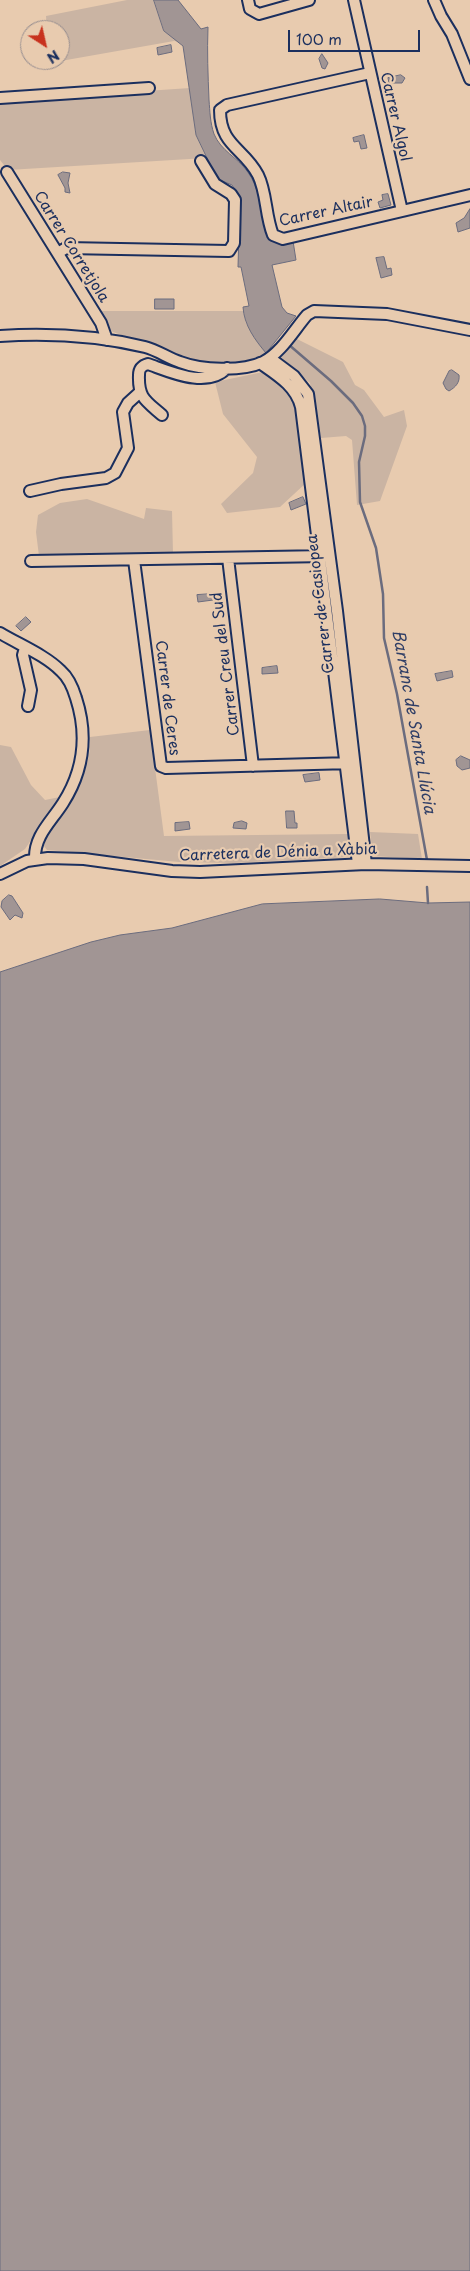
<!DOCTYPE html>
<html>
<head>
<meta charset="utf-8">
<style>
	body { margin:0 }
	#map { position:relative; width:470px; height:2271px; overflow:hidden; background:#e8cbaf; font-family:"Playpen Sans",sans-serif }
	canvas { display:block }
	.north { position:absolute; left:20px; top:20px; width:50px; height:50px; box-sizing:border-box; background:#e8cbaf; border:1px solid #968d8f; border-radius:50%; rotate:145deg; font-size:14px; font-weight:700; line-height:20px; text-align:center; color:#1b2f5e }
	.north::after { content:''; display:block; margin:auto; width:18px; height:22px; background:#c8321e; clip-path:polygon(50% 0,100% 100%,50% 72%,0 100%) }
	.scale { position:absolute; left:288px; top:30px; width:132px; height:22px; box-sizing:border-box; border:2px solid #1b2f5e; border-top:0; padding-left:6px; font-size:15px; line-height:18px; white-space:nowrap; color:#1b2f5e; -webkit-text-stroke:4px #e8cbaf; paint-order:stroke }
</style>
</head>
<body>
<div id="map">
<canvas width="470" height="2271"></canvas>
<div class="north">N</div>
<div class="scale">100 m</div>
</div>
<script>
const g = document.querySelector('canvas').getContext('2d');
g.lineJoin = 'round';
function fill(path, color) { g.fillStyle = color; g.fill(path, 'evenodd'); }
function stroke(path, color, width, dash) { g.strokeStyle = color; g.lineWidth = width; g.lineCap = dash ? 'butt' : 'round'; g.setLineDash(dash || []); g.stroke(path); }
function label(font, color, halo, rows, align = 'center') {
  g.font = font + ' "Playpen Sans",sans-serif'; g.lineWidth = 4.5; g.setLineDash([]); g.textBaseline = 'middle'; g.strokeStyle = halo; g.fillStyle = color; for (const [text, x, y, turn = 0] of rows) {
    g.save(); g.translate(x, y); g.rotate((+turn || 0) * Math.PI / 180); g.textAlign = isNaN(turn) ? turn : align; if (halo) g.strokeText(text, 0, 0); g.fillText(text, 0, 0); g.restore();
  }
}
fill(new Path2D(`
	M127,0h27l10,31 16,11 -6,-1 -119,21 -1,-2h6v-30h-13l-1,-14z
	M190,88l6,47 10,23 -198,12 -8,-10v-59z
	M99,311h144l3,12 20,30c-47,29 -107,-6 -153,-21l-5,-4z
	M295,338l48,24 12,23 9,5 20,27 20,-7 3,16 -27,75 -23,4 -5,-65 -6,-4 -25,2 -11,-55 -29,-26z
	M263,372l16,11 15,19 13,80 -27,25 -53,6 -6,-9 32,-31 4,-16 -34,-43 -8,-32z
	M87,499l57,20 2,-11 26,3 1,43 -134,2 -3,-24 2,-17 22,-12z
	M150,730l14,106 185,-2 3,20 -3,3 -116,6 -54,-1 -132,-12 -3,-4 2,-7c19,-32 46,-62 44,-102z
	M0,745l11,2 20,38 14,15 15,-3 -35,52 -25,17z
	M370,832l48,2 4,25 -49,-3z`), '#cab4a3');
const water = new Path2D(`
	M154,0h24l23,29 7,-2c-1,25 0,48 1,73 1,12 1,22 5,34 7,17 23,23 33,37 13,16 14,42 20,62l8,9 18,-1 3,19 -24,5 10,42 5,6 9,3 -30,37c-11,-13 -22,-28 -23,-46l6,-1 -8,-39h-3l2,-70 -8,-12 -12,-5 -5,-5 -19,-40 -13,-89 -19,-15z
	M171,45l1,7 -14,3 -1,-7z
	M322,54l6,9 -3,6 -3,-1 -3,-9z
	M401,75l4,3 -3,5h-13l-1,-5z
	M364,135l3,13 -6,1 -2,-8 -5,1 -1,-4z
	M63,172l7,1 -2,10 2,10 -5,-1v-4l-7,-13z
	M388,194l3,11 -11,3 -2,-6 5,-2 -1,-5z
	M470,209v19l-12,4 -2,-9 8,-5z
	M384,257l3,12 4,-1 1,7 -11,3 -5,-20z
	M155,299h19v10h-19z
	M452,370l7,5c1,7 -3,12 -10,16l-3,-2 -3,-6 6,-12z
	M303,497l3,7 -15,6 -2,-7z
	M212,594l1,6 -15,2 -1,-7z
	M26,617l5,5 -10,9 -5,-5z
	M277,666l1,7 -16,1v-6z
	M452,671l1,6 -16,4 -2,-7z
	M461,756l9,4v8l-8,2 -5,-4 -1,-6z
	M319,773l1,7 -15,2 -2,-7z
	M286,811h8l1,12h2v5h-10z
	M242,821l5,2 -1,6 -13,-1 1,-5z
	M189,822l1,7 -15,2v-8z
	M9,895l3,1 11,17 -1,5 -7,-3 -5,5 -9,-13 1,-6z
	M380,899l48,4 42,-1v1369h-470v-1299l91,-30 29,-7 52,-7 90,-24z`);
fill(water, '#a19594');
stroke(water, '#6b6c7e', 1);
stroke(new Path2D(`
	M288,344l43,37 22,22 9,13 3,10v10l-6,26 1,40 16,46 7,46 1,44 13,56 30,166
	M427,887l1,16`), '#6b6c7e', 2.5);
const minor = new Path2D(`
	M248,0l2,9 9,5 50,-14
	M354,0l48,211
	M434,0l7,16 11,18 18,45
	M370,73l-143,32 -7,5c0,36 24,38 38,65 9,18 7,40 15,60l10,4 187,-44
	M0,98l149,-10
	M7,172l94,151 6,17
	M58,253l8,-5 163,3 5,-8 1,-43 -4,-6 -16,-10 -14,-23
	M0,336c47,-3 99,0 145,11 12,3 23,11 35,15 21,8 62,10 83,0 18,-9 31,-32 44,-47l7,-4 73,3 83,16
	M270,358l24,18 14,18 29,217 29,253
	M260,363c17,12 36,23 41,44l57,457
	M162,415c-16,-14 -24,-17 -23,-40 0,-6 2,-9 9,-11 23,8 59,25 79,4
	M30,491l31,-7 45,-6 9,-5 13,-25 -5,-36 5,-9 11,-10
	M228,558l25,208
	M134,560l27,206 5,2 185,-5
	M31,561l296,-5
	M0,633c20,12 45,22 61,38 8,7 12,17 15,27 12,37 8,72 -13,105 -12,19 -29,33 -28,56
	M25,648l-2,7 8,35 -3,16
	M0,874l27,-13 21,-3 36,1 88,12 28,1 166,-8 104,2`);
stroke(minor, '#1b2f5e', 14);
stroke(minor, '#e8cbaf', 10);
label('15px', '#1b2f5e', '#e8cbaf', [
	["Carrer Algol",395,117,77],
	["Carrer Altair",326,212,-12],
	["Carrer Corretjola",71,247,58],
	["Carrer de Casiopea",321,604,-97],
	["Carrer Creu del Sud",226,664,-97],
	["Carrer de Ceres",167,698,83],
	["Carretera de Dénia a Xàbia",278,853,-2]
]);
label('italic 16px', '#2f3e66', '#e8cbaf', [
	["Barranc de Santa Llúcia",413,722,80]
]);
</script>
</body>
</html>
